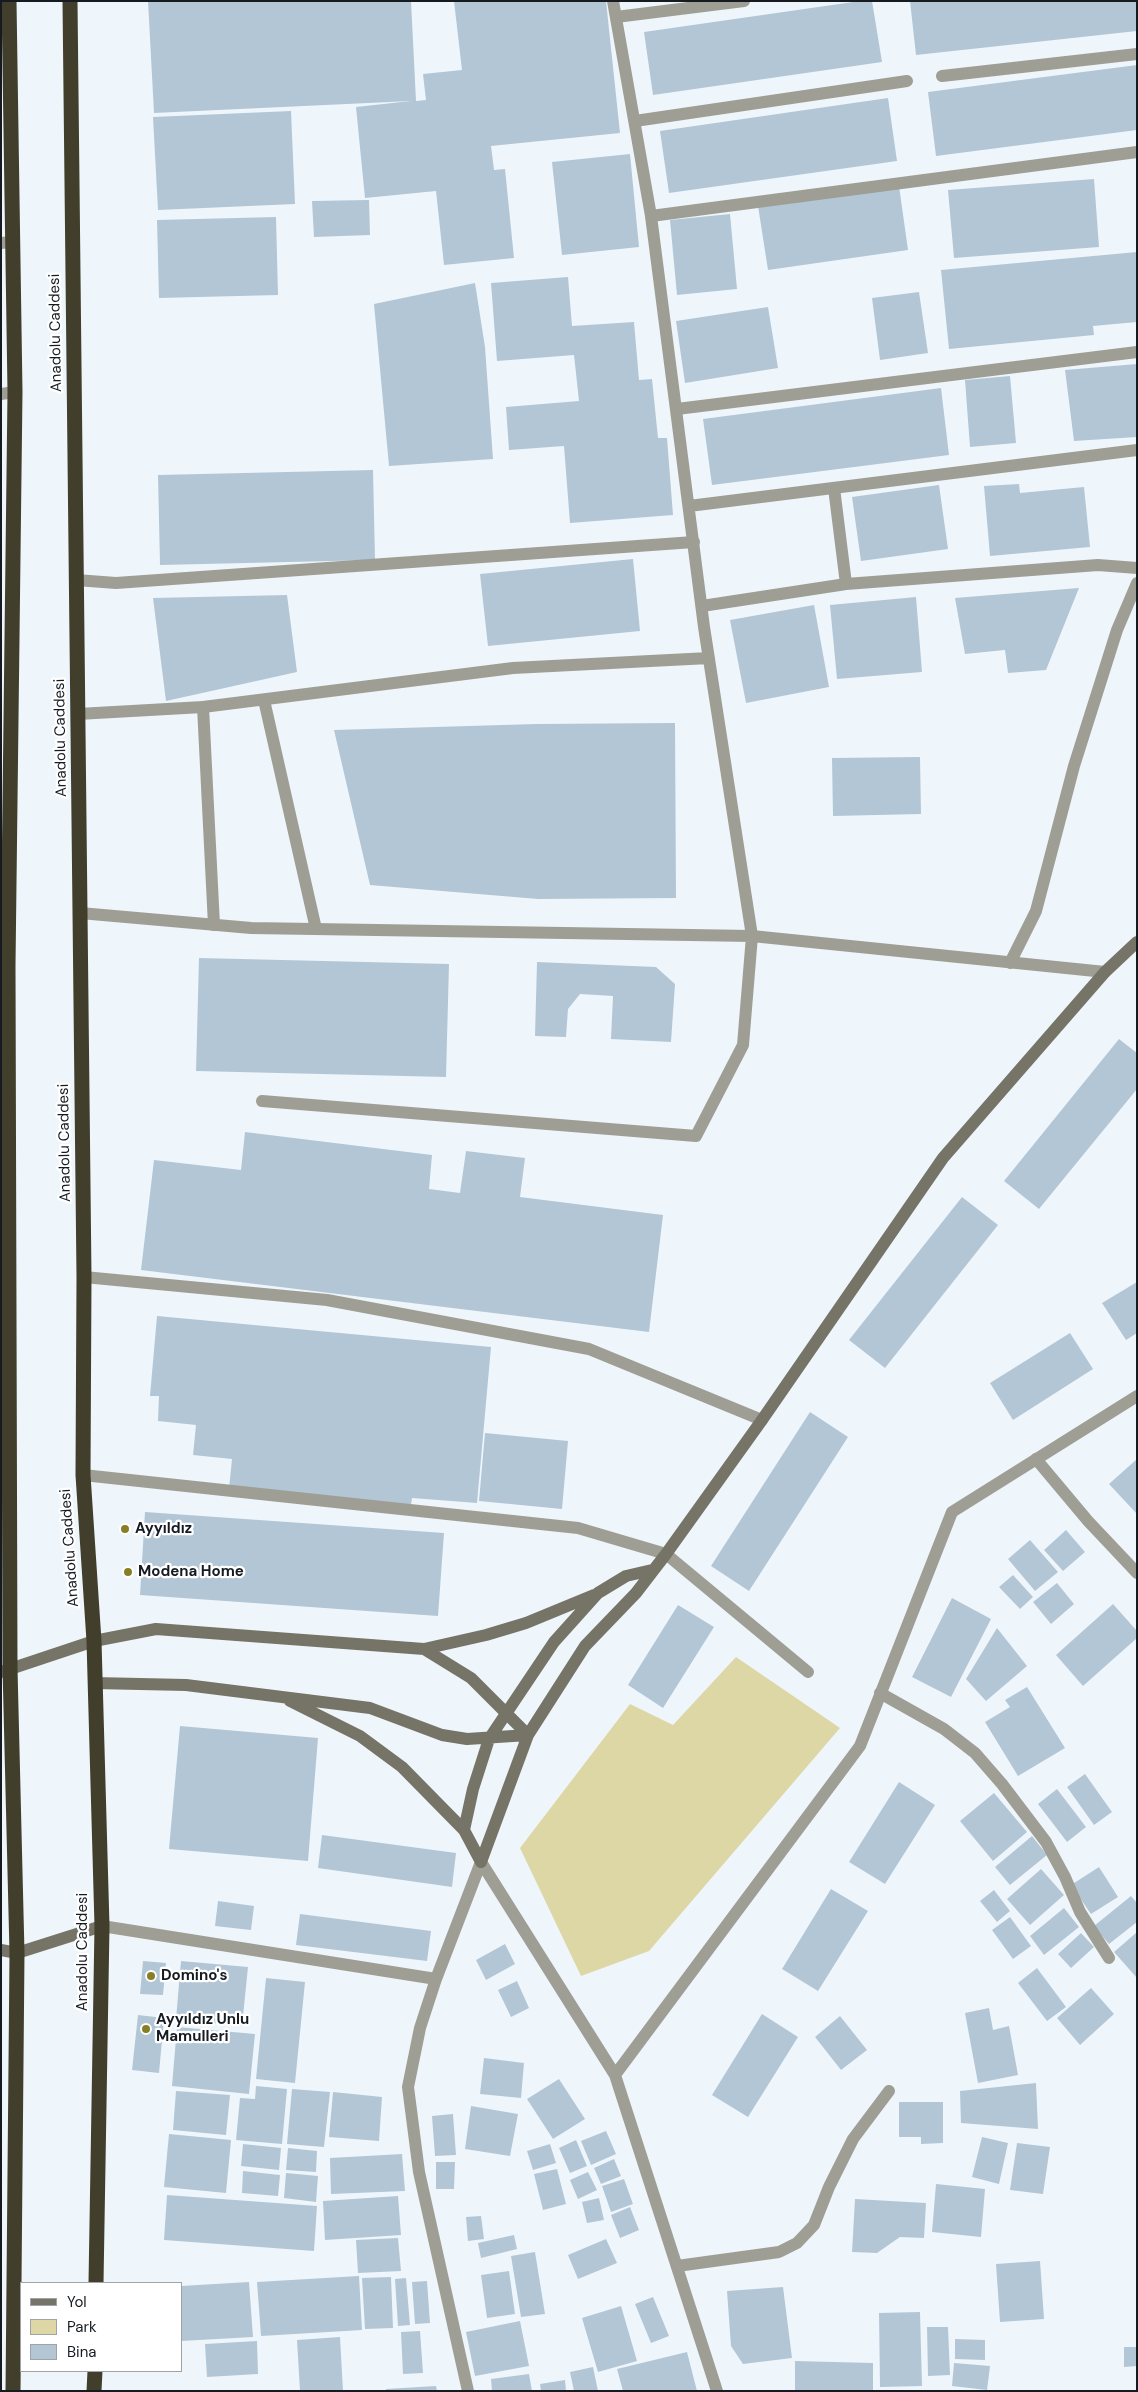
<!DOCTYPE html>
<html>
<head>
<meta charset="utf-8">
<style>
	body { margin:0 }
	#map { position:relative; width:1138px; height:2392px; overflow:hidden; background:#eef6fc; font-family:"DM Sans",sans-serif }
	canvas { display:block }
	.frame { position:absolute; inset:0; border:2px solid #151b21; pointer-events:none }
	.legend { position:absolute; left:20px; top:2282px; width:162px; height:90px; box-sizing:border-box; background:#fff; border:1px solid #a1a4a6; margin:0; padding:6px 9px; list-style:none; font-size:15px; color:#151b21 }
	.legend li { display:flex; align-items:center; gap:10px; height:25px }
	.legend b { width:25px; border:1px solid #a1a4a6 }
</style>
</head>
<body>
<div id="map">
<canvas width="1138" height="2392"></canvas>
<div class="frame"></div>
<ul class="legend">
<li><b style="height:6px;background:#767467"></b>Yol</li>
<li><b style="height:14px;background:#dcd7a5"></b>Park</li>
<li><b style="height:14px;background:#b3c6d6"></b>Bina</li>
</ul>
</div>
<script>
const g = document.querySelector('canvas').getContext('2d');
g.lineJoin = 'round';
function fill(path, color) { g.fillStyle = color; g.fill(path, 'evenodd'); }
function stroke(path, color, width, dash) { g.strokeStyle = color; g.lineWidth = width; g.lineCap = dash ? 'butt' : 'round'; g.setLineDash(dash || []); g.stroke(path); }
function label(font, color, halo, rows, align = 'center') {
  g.font = font + ' "DM Sans",sans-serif'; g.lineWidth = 4.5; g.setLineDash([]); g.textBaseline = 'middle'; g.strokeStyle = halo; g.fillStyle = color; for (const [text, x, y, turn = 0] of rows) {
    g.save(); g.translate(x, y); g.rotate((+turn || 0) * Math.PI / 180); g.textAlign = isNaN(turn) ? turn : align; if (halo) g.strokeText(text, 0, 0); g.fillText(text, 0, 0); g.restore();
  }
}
fill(new Path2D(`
	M736,1657l104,71 -191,223 -68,25 -61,-128 110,-144 43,21z`), '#dcd7a5');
fill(new Path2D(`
	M148,1h263l5,100 10,-1 -3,-26 39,-4 -8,-69h152l14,132 -129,13 3,24 11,-1 9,89 -70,7 -8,-74 -71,7 -9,-91 55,-6 -257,12z
	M860,1h12l10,61 -229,33 -9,-63z
	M910,1h227v30l-221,24z
	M1137,65v65l-201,26 -8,-64z
	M888,98l9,63 -228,32 -9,-62z
	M291,111l4,93 -137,6 -5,-93z
	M630,154l9,93 -77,8 -10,-93z
	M1094,179l5,68 -145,11 -6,-68z
	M899,186l9,64 -140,20 -10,-64z
	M369,200l1,35 -56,2 -2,-36z
	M730,214l7,75 -60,6 -7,-75z
	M276,217l2,78 -119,3 -2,-78z
	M1137,252v70l-44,4 1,9 -145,14 -8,-79z
	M568,277l4,49 62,-4 5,58 13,-1 6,59h9l6,77 -103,8 -6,-77 -55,4 -3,-43 73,-6 -5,-46 -77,6 -6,-78z
	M475,283l10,64 8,112 -104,7 -15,-162z
	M919,292l9,61 -48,7 -8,-62z
	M768,307l10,61 -93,15 -9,-62z
	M1137,364v73l-63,4 -9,-71z
	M1010,376l6,67 -46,4 -5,-67z
	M941,388l8,67 -237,30 -9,-66z
	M373,470l2,90 -215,5 -2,-90z
	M1019,484l1,9 64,-6 6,60 -100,9 -6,-70z
	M939,485l9,64 -87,12 -9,-64z
	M633,559l7,72 -152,15 -8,-72z
	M1079,588l-33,82 -38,3 -3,-23 -40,4 -10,-56z
	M287,595l10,77 -131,29 -13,-103z
	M916,597l6,75 -85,7 -7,-74z
	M814,605l15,82 -83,16 -16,-83z
	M675,723l1,175 -138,1 -168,-14 -36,-155 202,-6z
	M920,757l1,57 -88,2 -1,-58z
	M199,958l250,6 -3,113 -250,-6z
	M537,962l119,5 19,17 -4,58 -60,-3 2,-43 -33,-2 -12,15 -2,28 -31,-1z
	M1119,1039l18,14v36l-98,120 -35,-28z
	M245,1132l187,23 -3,34 31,4 6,-42 59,7 -5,39 143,18 -14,117 -508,-62 13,-110 87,10z
	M962,1197l36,28 -113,143 -36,-28z
	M1137,1282v51l-11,7 -24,-37z
	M157,1316l334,31 -14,156 -65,-5 -1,7 -182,-16 3,-30 -39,-4 3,-30 -38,-4 1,-25h-9z
	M1070,1333l23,36 -80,51 -23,-37z
	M810,1412l38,25 -99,154 -38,-25z
	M485,1433l83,8 -6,68 -83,-8z
	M1137,1459v55l-28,-30z
	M145,1512l299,21 -6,83 -298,-21z
	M1066,1530l19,22 -22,19 -19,-21z
	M1030,1540l28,32 -23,19 -27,-32z
	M1013,1575l20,22 -13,12 -21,-22z
	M1057,1583l17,21 -23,20 -18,-22z
	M952,1598l39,21 -40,78 -39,-20z
	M1113,1604l24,27v7l-54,48 -27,-31z
	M678,1605l36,22 -51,81 -35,-23z
	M997,1628l30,38 -41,35 -20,-22z
	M1027,1687l38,61 -47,28 -33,-54 25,-15 -5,-7z
	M180,1726l138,12 -10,123 -139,-12z
	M1085,1774l27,38 -18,13 -27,-38z
	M899,1782l36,23 -50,79 -36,-22z
	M1057,1789l29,38 -19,15 -29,-38z
	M994,1793l33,39 -34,29 -33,-40z
	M322,1835l134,18 -4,34 -134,-19z
	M1032,1836l15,19 -37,30 -15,-18z
	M1099,1867l19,30 -27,17 -20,-29z
	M1041,1869l23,26 -34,30 -23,-26z
	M831,1889l37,22 -50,80 -36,-22z
	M994,1890l16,21 -13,11 -17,-21z
	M1131,1896l6,7v19l-28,22 -15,-18z
	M218,1901l36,5 -3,24 -36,-4z
	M1064,1908l15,19 -35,28 -14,-19z
	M300,1914l131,17 -4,30 -131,-16z
	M1010,1917l21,29 -18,13 -21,-29z
	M1137,1932v46l-23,-26z
	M1081,1933l13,14 -23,21 -13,-14z
	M505,1944l10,20 -29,16 -10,-20z
	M143,1961l23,2 -3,32 -23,-1z
	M181,1961l67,6 -6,59 -66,-7z
	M1037,1968l29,39 -19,14 -29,-38z
	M266,1978l39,4 -10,101 -39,-4z
	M517,1981l12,27 -18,9 -13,-27z
	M1091,1988l23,26 -34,31 -23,-27z
	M989,2008l4,22 16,-4 9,49 -40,8 -13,-70z
	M762,2014l36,23 -50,80 -36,-22z
	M138,2015l26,3 -5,55 -27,-3z
	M840,2016l27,34 -26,20 -26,-33z
	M177,2027l78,7 -6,60 -77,-8z
	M484,2058l40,5 -3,35 -41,-4z
	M559,2079l26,40 -32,20 -26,-40z
	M1036,2083l2,46 -77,-6 -1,-32z
	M256,2086l31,3 -5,55 -46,-4 4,-42 15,1z
	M292,2089l38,3 -6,55 -37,-3z
	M176,2091l54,4 -4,40 -53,-5z
	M333,2092l49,5 -3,44 -50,-4z
	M899,2102h44v41l-22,1v-7h-22z
	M471,2106l47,8 -8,42 -45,-7z
	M453,2114l3,41 -21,1 -3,-40z
	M606,2131l10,23 -25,11 -10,-24z
	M169,2134l62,6 -5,53 -62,-6z
	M982,2137l26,6 -9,41 -27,-7z
	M576,2140l11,26 -17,7 -11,-25z
	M1017,2143l33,4 -7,47 -33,-4z
	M243,2144l38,4 -2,22 -38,-4z
	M550,2144l6,19 -23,7 -6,-19z
	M288,2148l29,3 -1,21 -30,-2z
	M402,2154l3,37 -74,3 -1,-36z
	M614,2159l7,17 -20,8 -7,-16z
	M436,2162h19l-1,27h-18z
	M557,2169l9,35 -23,6 -9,-36z
	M243,2171l37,4 -2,21 -36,-3z
	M588,2172l9,18 -19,9 -8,-19z
	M286,2173l32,3 -2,26 -32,-4z
	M624,2179l9,25 -22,8 -9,-26z
	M936,2184l49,5 -4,48 -49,-5z
	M167,2195l150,11 -3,45 -150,-11z
	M398,2196l3,39 -76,5 -2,-39z
	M599,2198l5,22 -17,3 -5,-21z
	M855,2199l71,4 -2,35 -24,-1 -23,16 -25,-1z
	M630,2207l9,23 -19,8 -9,-23z
	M481,2216l3,23 -16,2 -2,-24z
	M514,2235l3,14 -36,9 -3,-15z
	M398,2238l3,33 -43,2 -2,-33z
	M606,2239l11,24 -39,16 -10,-24z
	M535,2252l10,62 -24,3 -10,-61z
	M1040,2261l4,58 -44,3 -4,-58z
	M509,2271l6,43 -28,4 -6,-43z
	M359,2276l3,54 -101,6 -4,-54z
	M391,2277l2,51 -28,1 -3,-51z
	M406,2278l4,47 -12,1 -3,-47z
	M427,2281l3,42 -15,1 -3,-42z
	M249,2282l4,55 -72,4v-55z
	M783,2287l9,71 -49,6 -12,-18 -4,-55z
	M653,2297l16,39 -18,7 -16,-39z
	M621,2306l16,55 -39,11 -16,-54z
	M920,2312l2,74 -42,1 -1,-74z
	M520,2321l9,45 -54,10 -9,-44z
	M927,2327h21l2,48 -22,1z
	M420,2331l3,42 -20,1 -2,-42z
	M340,2337l3,54h-43l-3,-51z
	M955,2339l30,1v20l-30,-1z
	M257,2341l1,33 -51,3 -2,-33z
	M1124,2347h13v19l-13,1z
	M687,2352l10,39h-74l-6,-22z
	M795,2361l78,2v28h-78z
	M954,2363l36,3 -3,24 -35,-4z
	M593,2367l5,24h-24l-4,-19z
	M529,2374l3,17h-40l-1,-12z
	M565,2380l1,11h-25l-1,-7z
	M436,2386l1,5h-51v-2z`), '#b3c6d6');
stroke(new Path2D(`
	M616,17l128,-16
	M942,76l195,-22
	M635,121l272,-40
	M651,216l486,-64
	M677,409l460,-57
	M834,488l12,96
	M76,580l40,3 578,-41
	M702,606l144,-22 252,-19 39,3
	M264,700l52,229
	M203,707l11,218
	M1036,1459l52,62 49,52
	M666,1554l142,118
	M880,1693l64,36 31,24 27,31 44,58 19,35 15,35 29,46
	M677,2266l102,-14 18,-9 17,-18 15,-38 24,-48 36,-48`), '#9f9e94', 12);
stroke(new Path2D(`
	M1,243l11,-1
	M1,394l14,-2
	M689,506l448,-56
	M78,714l125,-7 310,-39 196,-10
	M80,913l171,15 501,8 353,36
	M1010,963l26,-52 38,-145 43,-136 20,-47
	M262,1101l434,35 47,-91 9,-109 -48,-309 -53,-411 -38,-215
	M84,1277l243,23 262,49 173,71
	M83,1475l495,53 88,26
	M481,1862l134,213 102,316
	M102,1926l334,53
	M615,2075l245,-329 92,-234 185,-116
	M468,2391l-49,-219 -11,-85 12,-59 16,-49 45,-117`), '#9f9e94', 12);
stroke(new Path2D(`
	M424,1649l62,-14 40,-12 68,-28
	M1,1672l93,-31 62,-12 268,20 47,29 57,57
	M94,1683l92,2 184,23 72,27 25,4 61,-4
	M290,1701l70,35 42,31 62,63
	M481,1862l47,-127 57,-89 51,-53 30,-39 96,-134 181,-262 162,-186 32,-30
	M481,1862l-17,-32 9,-41 16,-50 65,-97 44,-49 28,-17 26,-6
	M1,1950l16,3 85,-27`), '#767467', 12);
stroke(new Path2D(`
	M9,1l6,391 -7,573 2,703 7,285 -4,438
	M70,1l14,1276 -1,198 11,166 8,285 -6,357
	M94,2391l1,-20`), '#413f2c', 15);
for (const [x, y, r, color] of [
	[125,1529,5,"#887e25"],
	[128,1572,5,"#887e25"],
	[151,1976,5,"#887e25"],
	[146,2029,5,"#887e25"]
]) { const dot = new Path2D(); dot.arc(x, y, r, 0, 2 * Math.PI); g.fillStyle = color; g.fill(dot); stroke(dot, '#fff', 2); }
label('15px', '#151b21', '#fff', [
	["Anadolu Caddesi",56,333,-91],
	["Anadolu Caddesi",61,738,-91],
	["Anadolu Caddesi",65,1143,-91],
	["Anadolu Caddesi",70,1548,-94],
	["Anadolu Caddesi",83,1952,-90]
]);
label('bold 15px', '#151b21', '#fff', [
	["Ayyıldız",135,1529],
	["Modena Home",138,1572],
	["Domino's",161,1976],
	["Ayyıldız Unlu",156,2020],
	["Mamulleri",156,2037]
], 'left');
</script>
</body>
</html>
